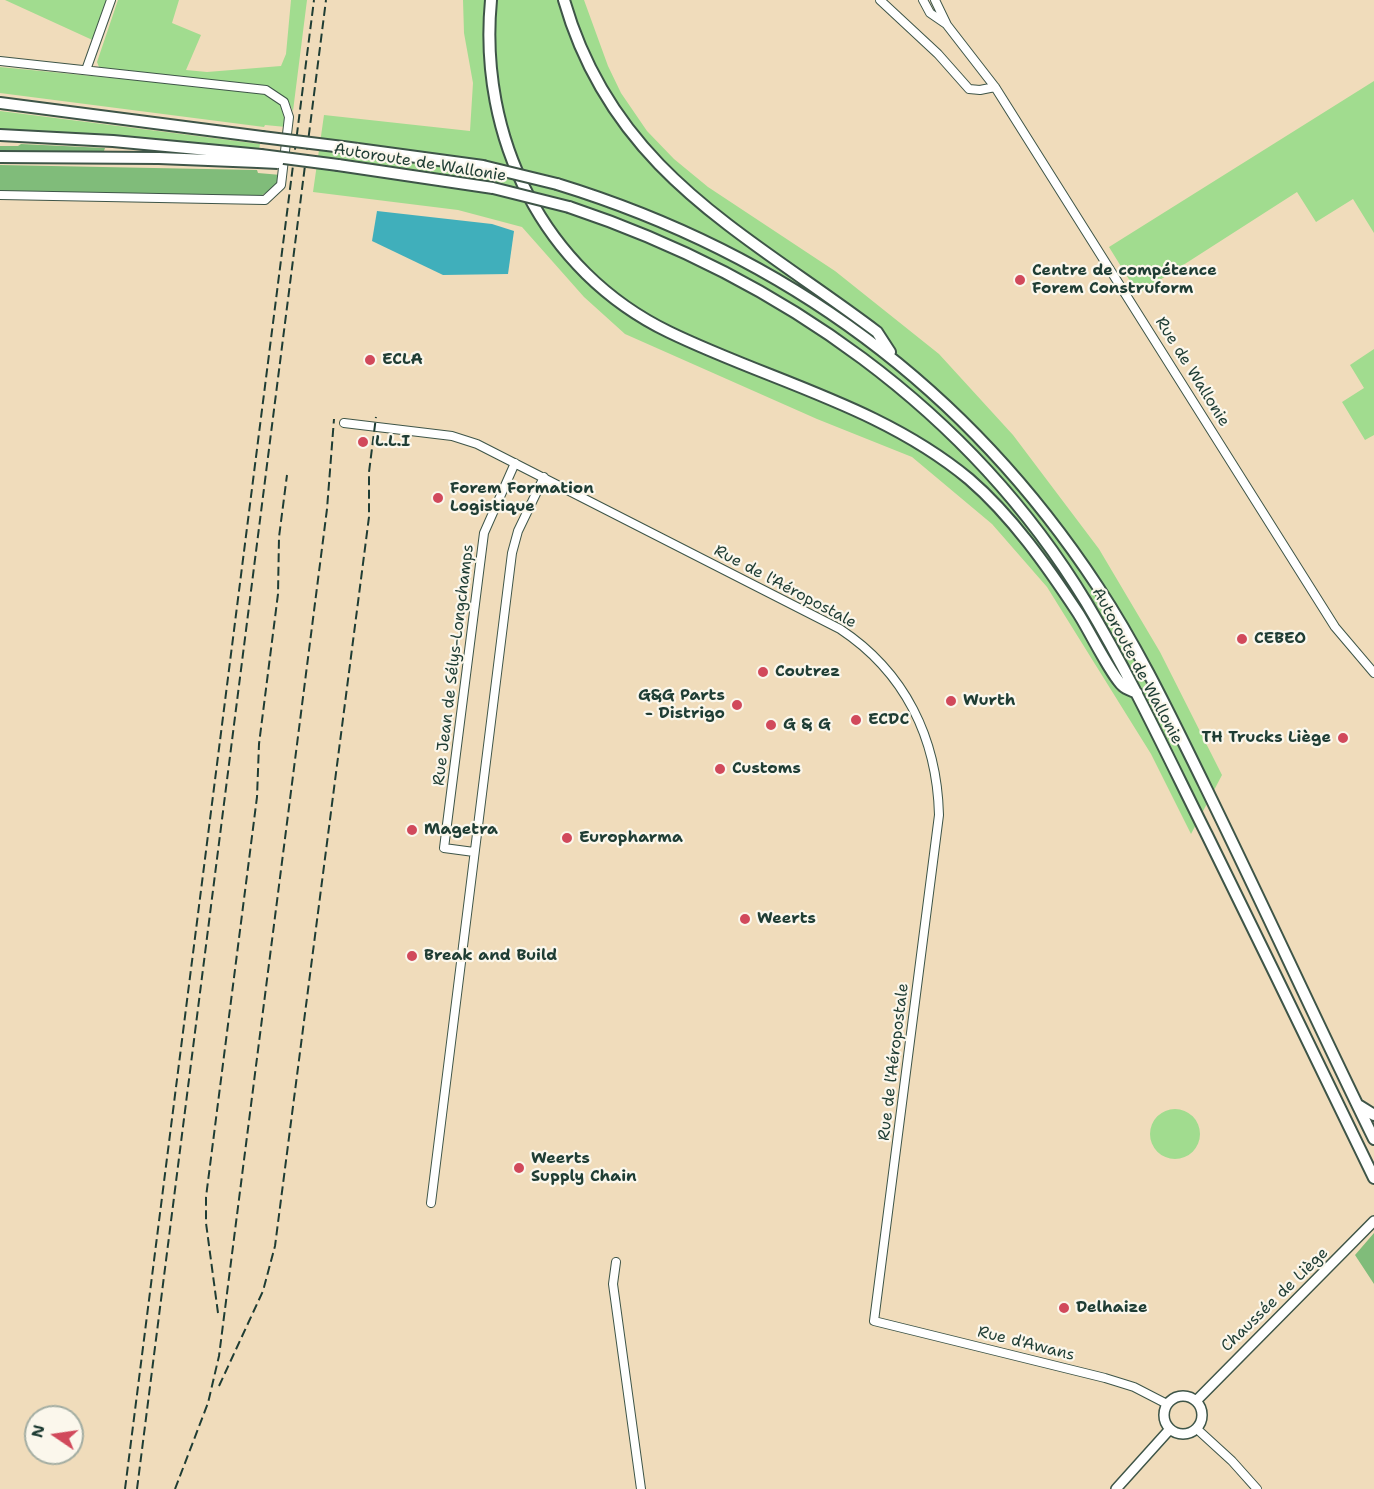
<!DOCTYPE html>
<html>
<head>
<meta charset="utf-8">
<style>
	body { margin:0 }
	#map { position:relative; width:1374px; height:1489px; overflow:hidden; background:#f0dcbb; font-family:"Shantell Sans",sans-serif }
	canvas { display:block }
	.north { position:absolute; left:24px; top:1405px; width:60px; height:60px; box-sizing:border-box; background:#fbf7ec; border:2px solid #a3ada2; border-radius:50%; rotate:283deg; font-size:16px; font-weight:700; line-height:24px; text-align:center; color:#1f3d34 }
	.north::after { content:''; display:block; margin:auto; width:21px; height:27px; background:#d1495b; clip-path:polygon(50% 0,100% 100%,50% 72%,0 100%) }
</style>
</head>
<body>
<div id="map">
<canvas width="1374" height="1489"></canvas>
<div class="north">N</div>
</div>
<script>
const g = document.querySelector('canvas').getContext('2d');
g.lineJoin = 'round';
function fill(path, color) { g.fillStyle = color; g.fill(path, 'evenodd'); }
function stroke(path, color, width, dash) { g.strokeStyle = color; g.lineWidth = width; g.lineCap = dash ? 'butt' : 'round'; g.setLineDash(dash || []); g.stroke(path); }
function label(font, color, halo, rows, align = 'center') {
  g.font = font + ' "Shantell Sans",sans-serif'; g.lineWidth = 4.5; g.setLineDash([]); g.textBaseline = 'middle'; g.strokeStyle = halo; g.fillStyle = color; for (const [text, x, y, turn = 0] of rows) {
    g.save(); g.translate(x, y); g.rotate((+turn || 0) * Math.PI / 180); g.textAlign = isNaN(turn) ? turn : align; if (halo) g.strokeText(text, 0, 0); g.fillText(text, 0, 0); g.restore();
  }
}
fill(new Path2D(`
	M5,0h106l-12,43z
	M118,0h61l-7,23 29,12 -15,35 21,2 74,-6 5,-12 5,-54h16l-14,111 -5,-10 -23,-14 -154,-16 -12,-4 -2,-5z
	M463,0h121l24,66 13,27 26,38 27,28 34,28 127,84 104,83 74,81 86,114 61,103 62,123 -31,59 -40,-80 -104,-167 -55,-63 -80,-67 -95,-38 -192,-85 -41,-37 -62,-70 -64,-17 -145,-18 11,-77 146,16 3,-48 -9,-50z
	M0,67l267,26 14,11 5,23 -21,-2 -1,2 -264,-34z
	M1374,81v152l-21,-34 -37,23 -19,-30 -159,102 -29,-47z
	M0,111l260,33 -1,6 -100,-11 -159,-9z
	M1374,349v86l-9,5 -23,-38 22,-14 -14,-23z
	M1150 1134a25 25 0 1 1 50 0a25 25 0 1 1-50 0Z`), '#a1dc8f');
fill(new Path2D(`
	M21,144l84,4 -1,3 -104,1v-6h18z
	M0,165l257,5 1,3 23,2 -4,11 -18,11 -259,-4z
	M1374,1233v51l-19,-29z`), '#80bc7a');
fill(new Path2D(`
	M377,211l115,13 22,7 -6,43 -65,1 -71,-34z`), '#40afbb');
const minor = new Path2D(`
	M880,0l58,54 31,35 11,1 15,-3
	M923,0l7,13 16,11
	M935,0l12,25 48,62 340,540 39,46
	M0,61l266,29 18,12 5,15 -8,68 -16,15 -265,-5
	M86,70l25,-70
	M344,423l108,13 25,8 363,185c65,43 97,109 99,186l-65,506 231,57 29,9 33,17
	M474,852l-30,-4 40,-315 31,-70
	M431,1203l81,-650 6,-22 26,-54
	M616,1262l-3,22 28,205
	M1197,1429l35,32 25,28`);
const major = new Path2D(`
	M1164 1415a19 19 0 1 1 38 0a19 19 0 1 1-38 0Z
	M1196,1401l178,-180
	M1116,1489l54,-60`);
const highway = new Path2D(`
	M491,0c-13,137 52,271 178,332 101,49 212,74 300,147 43,37 78,87 109,134 10,15 34,64 45,73 3,3 10,5 14,7
	M564,0c49,172 182,233 313,332l13,20
	M0,103l262,34
	M0,135l113,6 148,14
	M343,147l140,19
	M0,157l159,1 99,4
	M338,165l155,23
	M557,184c228,70 410,204 541,403 41,62 73,130 106,197 58,118 112,237 170,355
	M569,207c210,70 400,202 517,395 45,75 82,155 121,233 56,114 112,229 167,343
	M1358,1105l16,10`);
stroke(minor, '#3e5548', 10);
stroke(major, '#3e5548', 12);
stroke(highway, '#3e5548', 14);
stroke(minor, '#fff', 8);
stroke(major, '#fff', 9);
stroke(highway, '#fff', 10);
stroke(new Path2D(`
	M218,1313l-12,-90v-26l51,-400 2,-53 19,-150 1,-57 8,-62
	M219,1386l44,-95 12,-45 94,-729v-45l7,-55
	M125,1489l189,-1489
	M137,1489l189,-1489
	M175,1489l33,-86 11,-47 108,-847 7,-90`), '#1f3d34', 2, [9, 4.5]);
const highwayBridge = new Path2D(`
	M262,137l81,10
	M261,155l77,10
	M258,162l20,1
	M483,166l74,18
	M493,188l76,19`);
stroke(highwayBridge, '#3e5548', 14, []);
stroke(highwayBridge, '#fff', 10);
for (const [x, y, r, color] of [
	[1020,280,6,"#d1495b"],
	[370,360,6,"#d1495b"],
	[363,442,6,"#d1495b"],
	[438,498,6,"#d1495b"],
	[1242,639,6,"#d1495b"],
	[763,672,6,"#d1495b"],
	[951,701,6,"#d1495b"],
	[737,705,6,"#d1495b"],
	[856,720,6,"#d1495b"],
	[771,725,6,"#d1495b"],
	[1343,738,6,"#d1495b"],
	[720,769,6,"#d1495b"],
	[412,830,6,"#d1495b"],
	[567,838,6,"#d1495b"],
	[745,919,6,"#d1495b"],
	[412,956,6,"#d1495b"],
	[519,1168,6,"#d1495b"],
	[1064,1308,6,"#d1495b"]
]) { const dot = new Path2D(); dot.arc(x, y, r, 0, 2 * Math.PI); g.fillStyle = color; g.fill(dot); stroke(dot, '#fbf7ec', 2); }
label('16px', '#1f3d34', '#fbf7ec', [
	["Autoroute de Wallonie",420,163,9],
	["Rue de Wallonie",1192,372,58],
	["Rue de l'Aéropostale",785,587,28],
	["Rue Jean de Sélys-Longchamps",454,665,-83],
	["Autoroute de Wallonie",1137,666,62],
	["Rue de l'Aéropostale",894,1062,-83],
	["Chaussée de Liège",1275,1300,-44],
	["Rue d'Awans",1026,1344,14]
]);
label('bold 16px', '#1f3d34', '#fbf7ec', [
	["Centre de compétence",1032,271],
	["Forem Construform",1032,289],
	["ECLA",382,360],
	["L.L.I",375,442],
	["Forem Formation",450,489],
	["Logistique",450,507],
	["CEBEO",1254,639],
	["Coutrez",775,672],
	["G&G Parts",725,696,"right"],
	["- Distrigo",725,714,"right"],
	["Wurth",963,701],
	["ECDC",868,720],
	["G & G",783,725],
	["TH Trucks Liège",1331,738,"right"],
	["Customs",732,769],
	["Magetra",424,830],
	["Europharma",579,838],
	["Weerts",757,919],
	["Break and Build",424,956],
	["Weerts",531,1159],
	["Supply Chain",531,1177],
	["Delhaize",1076,1308]
], 'left');
</script>
</body>
</html>
